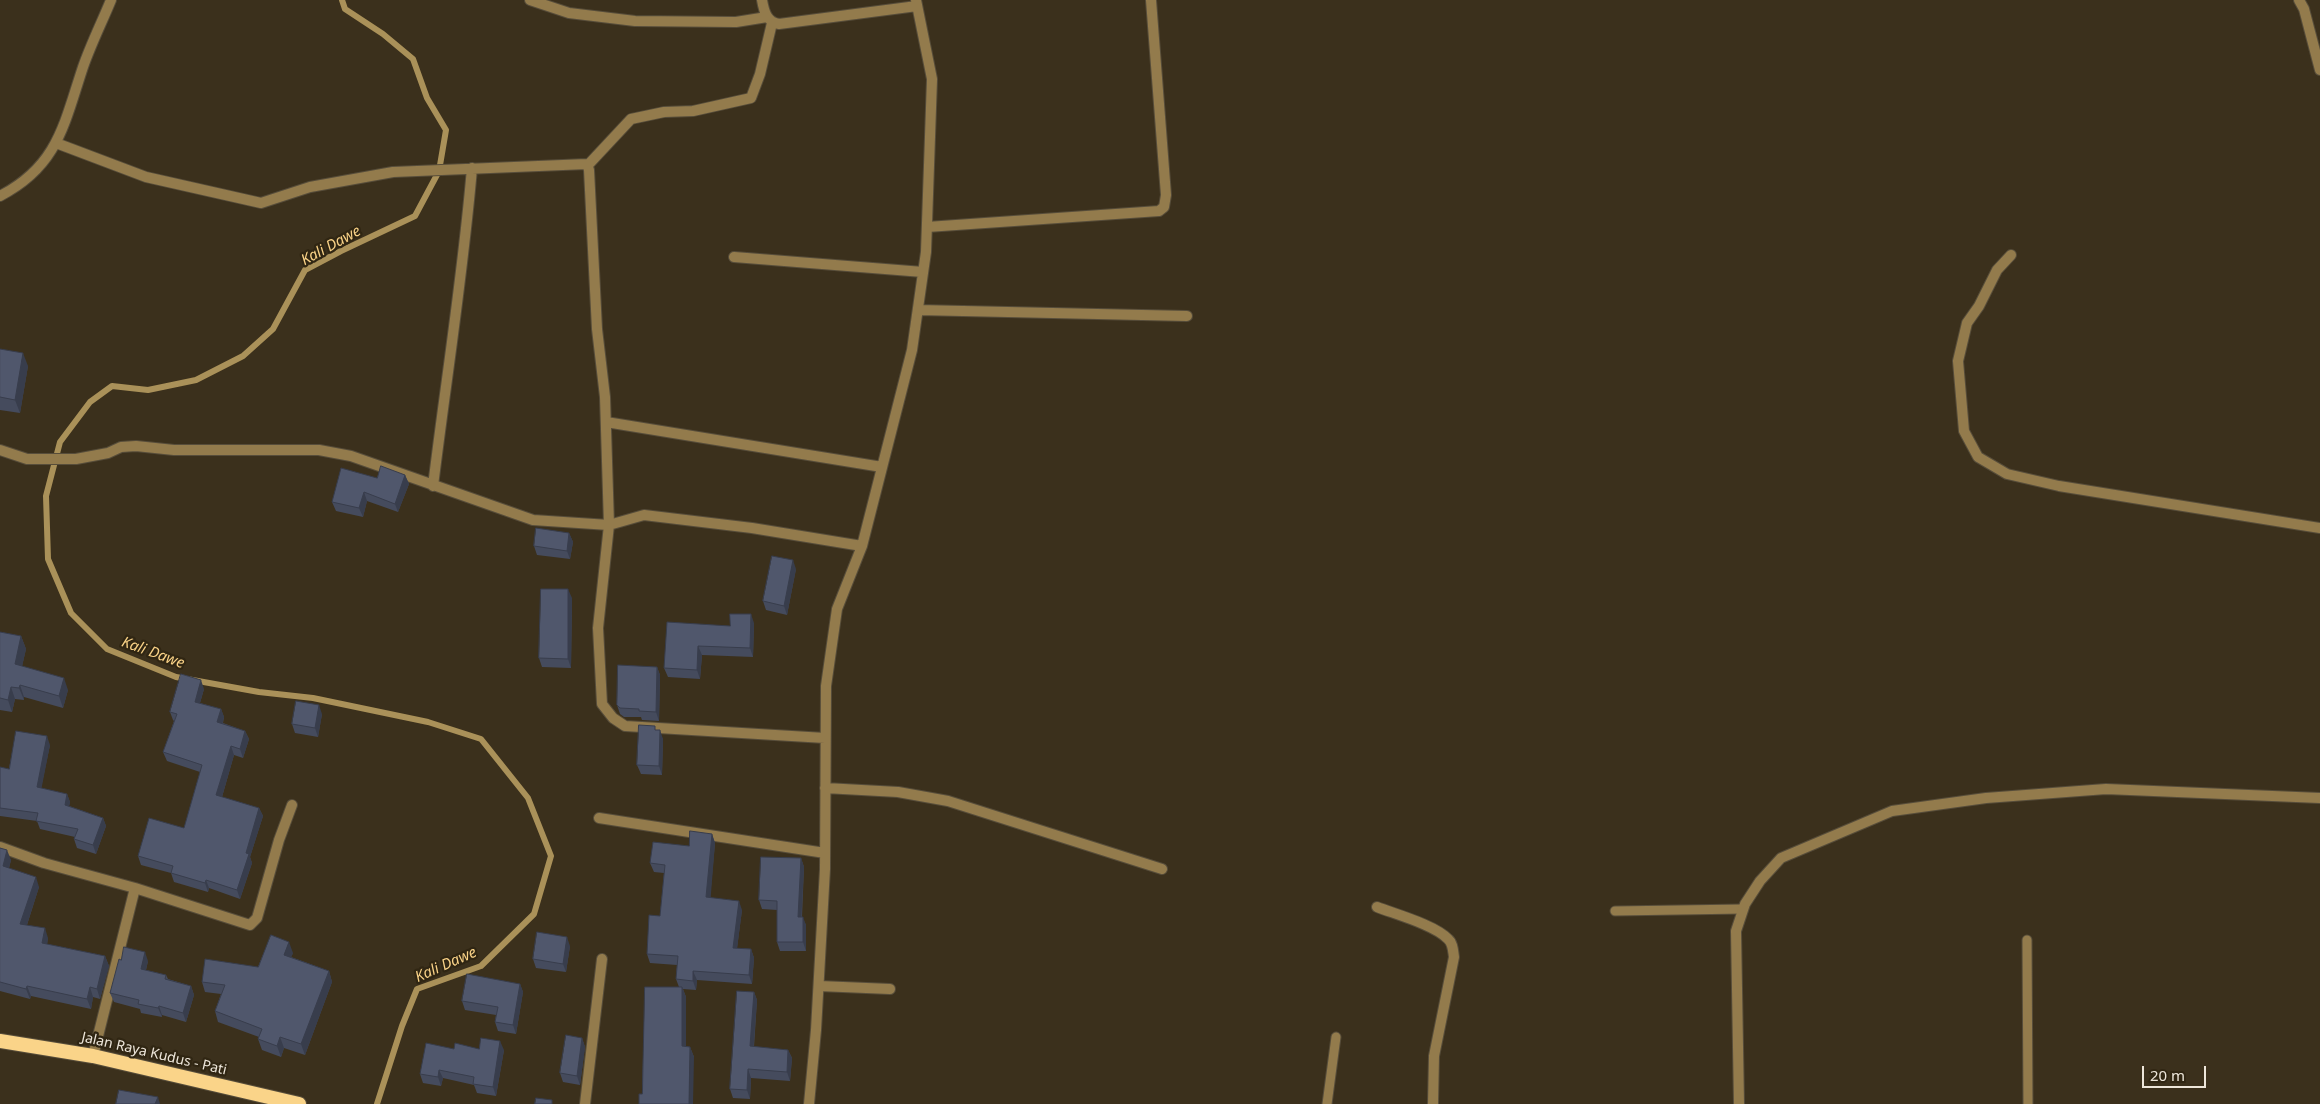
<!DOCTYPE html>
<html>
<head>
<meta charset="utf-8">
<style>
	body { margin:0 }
	#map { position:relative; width:2320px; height:1104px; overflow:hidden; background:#3b301c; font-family:"Noto Sans",sans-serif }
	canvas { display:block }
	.scale { position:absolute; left:2142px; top:1066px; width:64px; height:22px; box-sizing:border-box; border:2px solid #ede6da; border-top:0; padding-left:6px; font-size:15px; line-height:18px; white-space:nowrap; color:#ede6da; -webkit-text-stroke:4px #302613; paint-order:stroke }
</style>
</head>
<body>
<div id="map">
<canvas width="2320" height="1104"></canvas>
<div class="scale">20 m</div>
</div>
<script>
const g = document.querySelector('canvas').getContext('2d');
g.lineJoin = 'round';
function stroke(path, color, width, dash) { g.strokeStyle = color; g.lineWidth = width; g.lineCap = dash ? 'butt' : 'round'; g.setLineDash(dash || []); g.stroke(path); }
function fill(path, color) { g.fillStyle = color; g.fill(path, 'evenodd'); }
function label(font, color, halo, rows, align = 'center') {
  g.font = font + ' "Noto Sans",sans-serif'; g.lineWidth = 4.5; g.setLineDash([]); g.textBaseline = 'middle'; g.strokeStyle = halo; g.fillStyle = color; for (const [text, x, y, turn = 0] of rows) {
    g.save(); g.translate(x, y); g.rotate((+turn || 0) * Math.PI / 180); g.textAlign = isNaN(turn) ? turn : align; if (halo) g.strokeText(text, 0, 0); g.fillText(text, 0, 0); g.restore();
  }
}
stroke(new Path2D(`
	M342,0l3,9 38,25 30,25 14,39 19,32 -7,41 -24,45 -74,35 -36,19 -32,59 -30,27 -47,24 -48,10 -36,-4 -22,16 -30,40 -14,54 2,63 23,54 36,36 69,28 83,15 54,6 115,24 53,17 47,59 23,58 -17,58 -53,52 -64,23 -15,37 -25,78`), '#aa9159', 6);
const service = new Path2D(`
	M1615,911l128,-2
	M2027,940l1,164
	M1327,1104l9,-67`);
const minor = new Path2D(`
	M530,0l39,13 66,8 101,1 31,-5
	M762,0c2,12 5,22 17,24l138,-18
	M2299,0l5,9 16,61
	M56,143l90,34 115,26 49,-16 83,-15 194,-8 2,6 8,159 8,68 4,128 35,-10 108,13 110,18
	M588,165l43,-46 33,-7 29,-1 58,-13 9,-24 12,-51
	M0,196c58,-30 64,-72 83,-129 8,-23 19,-45 28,-67
	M927,227l232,-16 5,-4 2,-12 -15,-195
	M2011,255l-14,15 -18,36 -12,17 -9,38 6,70 14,26 29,17 52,12 261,42
	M734,257l189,15
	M918,310l269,6
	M606,422l276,45
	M0,450l27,9h49l32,-6 13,-6 15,-1 38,4h145l32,6 182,64 76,5 -11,103 4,76 11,14 12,8 200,12
	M433,486c13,-106 30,-211 39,-318
	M825,788l73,4 50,9 214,68
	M599,818l226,35
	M0,847l44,16 91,25 115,37 7,-7 22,-78 13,-35
	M1377,907c18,7 58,18 71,32 5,4 5,12 6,18l-20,99 -1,48
	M819,986l71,3
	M93,1056l42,-168
	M585,1104l17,-145
	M809,1104l7,-74 9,-161 1,-183 11,-77 25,-63 50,-196 14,-98 6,-173 -16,-79
	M1739,1104l-3,-173 9,-27 15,-23 21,-23 111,-47 94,-13 120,-9 214,9`);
const trunk = new Path2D(`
	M0,1041l93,15 206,48`);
stroke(service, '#574d3a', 11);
stroke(minor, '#574d3a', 12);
stroke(trunk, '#574d3a', 16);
stroke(service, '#937b4c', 9);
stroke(minor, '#937b4c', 10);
stroke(trunk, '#fad489', 14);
fill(new Path2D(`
	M0,349l28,17 -8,47 -20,-3z
	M405,475l4,9 -11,28 -31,-11 -4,16 -27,-6 -4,-9 45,-24z
	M569,533l4,9 -3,17 -33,-4 -3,-9z
	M796,569l-9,46 -21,-5 -3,-9z
	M572,598l-1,70 -29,-1 -3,-9z
	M754,623l-1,34 -51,-2 -2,24 -32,-2 -4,-9 66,-42z
	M0,632l21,4 5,13 -4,17 46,24 -5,18 -39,-11v3l-9,-1 -3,13 -12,-2z
	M657,667l3,8 -1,46 -17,-1 -1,-3h-17l-4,-3 -3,-9z
	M204,689l-4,14 21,6 3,8 -1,6 22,8 4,8 -6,19 -9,-3 -12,42 37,11 4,8 -13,41 2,6 -12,36 -31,-11 -1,4 -34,-10 -3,-9 -30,-8 -3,-9 46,-28 16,-56 -33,-11 -4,-9 11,-31 -1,-1 -3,-8z
	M322,714l-4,23 -23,-4 -3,-9z
	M657,730l6,9 -1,36 -21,-1 -4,-9z
	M50,745l-9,43 26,6 3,8 -1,4 34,12 3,8 -10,28 -19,-6 -3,-9 1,-2 -35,-8 -3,-8 -37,-5v-49l9,2z
	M712,834l3,9 -5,55 32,12 -5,38 14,1 3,9 -2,26 -55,-4 -1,10 -13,-1 3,8v49l4,1 4,10 -52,37 37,-107 -3,-8 1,-14 -27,-2 -3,-9 13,-38 4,-43 -10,-1 -4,-9 39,-17z
	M0,848l11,12 -2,8 30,19 -12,38 21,13 -1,6 58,12 4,10 -9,33 -7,-2 -2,12 -60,-13 -1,3 -30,-8z
	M801,858l3,9 -2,50 4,8v26h-26l-3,-9v-32l-15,-1 -3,-9z
	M570,946l-4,26 -30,-4 -3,-9z
	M293,953l-2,4 38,14 3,11 -27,73 -21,-7 -3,9 -19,-7 -4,-11 1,-2 -41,-15 -3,-11 6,-17 -16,-2 -3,-10 56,-15z
	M148,961l-2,9 20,5 2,4 23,7 3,9 -8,27 -24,-7v2l-21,-4 -1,-4 -26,-7 -4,-9z
	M520,984l3,8 -7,42 -18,-3 -3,-9 1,-7 -31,-5 -3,-9z
	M754,992l3,8 -3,47 34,3 4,8 -2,23 -39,-3 -1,21 -17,-1 -3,-9z
	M582,1038l3,9 -5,38 -17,-3 -3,-9z
	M454,1049h25l25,1 -8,46 -19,-3 -3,-8 -31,-7 -2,8 -18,-3 -3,-9z`), '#454b5d');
fill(new Path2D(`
	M23,353l5,13 -8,47 -5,-13z
	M405,475l4,9 -11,28 -3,-8z
	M364,492l3,9 -4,16 -4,-9z
	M569,533l4,9 -3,17 -3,-8z
	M793,560l3,9 -9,46 -3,-9z
	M568,589l4,9 -1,70 -3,-9z
	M751,614l3,9 -1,34 -3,-9z
	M21,636l5,13 -6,27 -5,-12z
	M698,646l4,9 -2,24 -3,-9z
	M657,667l3,8 -1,46 -3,-9z
	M64,678l4,12 -5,18 -4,-12z
	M201,680l3,9 -6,21 -3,-8z
	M20,685l4,12v3l-5,-12z
	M11,687l4,12 -3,13 -4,-12z
	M319,705l3,9 -4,23 -3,-9z
	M221,709l3,8 -3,13 -4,-8z
	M660,730l3,9 -1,36 -3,-9z
	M245,731l4,8 -6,19 -3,-9z
	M47,736l3,9 -10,51 -3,-9z
	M231,746l3,9 -14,49 -4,-9z
	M67,794l3,8 -2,11 -3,-8z
	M259,808l4,8 -13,41 2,6 -12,36 -3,-9 9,-37z
	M103,818l3,8 -10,28 -3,-9z
	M712,834l3,9 -5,63 -4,-9z
	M7,850l4,10 -4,16 -4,-10z
	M801,858l3,9 -3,58 -3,-8z
	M36,877l3,10 -15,47 -4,-10z
	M206,880l3,8 -1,4 -3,-9z
	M739,901l3,9 -6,47 -3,-9z
	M803,917l3,8v26l-3,-9z
	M45,928l3,10 -2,15 -4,-10z
	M567,937l3,9 -4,26 -3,-8z
	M289,942l4,11 -5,12 -4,-10z
	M751,949l3,9 -2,26 -3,-9z
	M145,952l3,9 -4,17 -3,-9z
	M105,956l4,10 -9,33 -3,-10z
	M329,971l3,11 -27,73 -4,-11z
	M693,971l4,9 -1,10 -3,-9z
	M520,984l3,8 -7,42 -3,-9z
	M27,986l4,10 -1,3 -4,-10z
	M191,986l3,9 -8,27 -3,-9z
	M90,987l3,10 -2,12 -4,-10z
	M682,987l4,10v60l-4,-11z
	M754,992l3,8 -4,55 -3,-9z
	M159,1006l3,9v2l-4,-9z
	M280,1037l4,11 -3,9 -4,-11z
	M582,1038l3,9 -5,38 -3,-9z
	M500,1041l4,9 -8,46 -3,-9z
	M690,1047l4,10 -1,47h-4z
	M788,1050l4,8 -2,23 -3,-9z
	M748,1069l3,9 -1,21 -3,-9z
	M439,1070l4,8 -2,8 -3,-9z
	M158,1097l2,7h-5z`), '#383d4c');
const building = new Path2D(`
	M0,349l23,4 -8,47 -15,-3z
	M381,466l24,9 -10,29 -31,-12 -5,16 -27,-6 9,-34 36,10z
	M536,528l33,5 -2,18 -33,-5z
	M772,556l21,4 -9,46 -21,-5z
	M541,589h27v70l-29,-1z
	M730,614h21l-1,34 -52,-2 -1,24 -33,-2 3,-46 63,4z
	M0,632l21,4 -6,28 49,14 -5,18 -39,-11 -1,3 -8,-1 -3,13 -8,-2z
	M618,665l39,2 -1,45 -17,-1v-2l-19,-1 -3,-3z
	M181,674l20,6 -6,22 26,7 -4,13 28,9 -5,18 -9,-3 -15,49 43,13 -13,45 3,1 -12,36 -31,-10 -1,3 -34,-10 2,-7 -35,-10 11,-38 35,10 18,-63 -39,-13 14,-38 -7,-2z
	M296,701l23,4 -4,23 -23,-4z
	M639,725l16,1v4h5l-1,36 -22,-1z
	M16,731l31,5 -10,51 30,7 -2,11 38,13 -10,27 -19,-6 4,-10 -42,-8 2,-8 -38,-5v-41l9,2z
	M690,831l22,3 -6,63 33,4 -6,47 18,1 -2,26 -56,-4v10l-17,-2 2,-23 -31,-2 2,-39 11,1 5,-51 -15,-2 3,-21 36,4z
	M0,848l7,2 -4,16 33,11 -16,47 25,4 -3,15 63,13 -8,33 -7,-2 -3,12 -60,-13 -1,3 -26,-7z
	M761,857l40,1 -3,59h5v25h-26v-41l-18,-1z
	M537,932l30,5 -4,27 -30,-5z
	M271,935l18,7 -5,13 45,16 -28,73 -21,-7 -3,9 -19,-7 4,-10 -47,-18 10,-26 -23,-3 3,-23 53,8z
	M124,947l21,5 -4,17 25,6 -1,4 26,7 -8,27 -24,-7 -1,2 -20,-4 1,-4 -29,-7 9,-34 2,1z
	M467,974l53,10 -7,41 -18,-3 3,-15 -36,-6z
	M645,987h37v59l8,1 -1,57h-50v-10h3z
	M737,991l17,1 -4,54 38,4 -1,22 -39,-3 -1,21 -17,-1z
	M566,1035l16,3 -5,38 -17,-3z
	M481,1038l19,3 -7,46 -20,-3 1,-7 -35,-7 -1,7 -18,-3 6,-31 28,6 1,-6 24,6z
	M119,1090l39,7 -3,7h-39z
	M536,1098l16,2v4h-17z`);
fill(building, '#50576c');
stroke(building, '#383d4c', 1);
label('14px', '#ede6da', '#302613', [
	["Jalan Raya Kudus - Pati",154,1054,13]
]);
label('italic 15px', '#f9d287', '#302613', [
	["Kali Dawe",331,246,-29],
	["Kali Dawe",153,653,20],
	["Kali Dawe",446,965,-24]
]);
</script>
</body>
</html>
